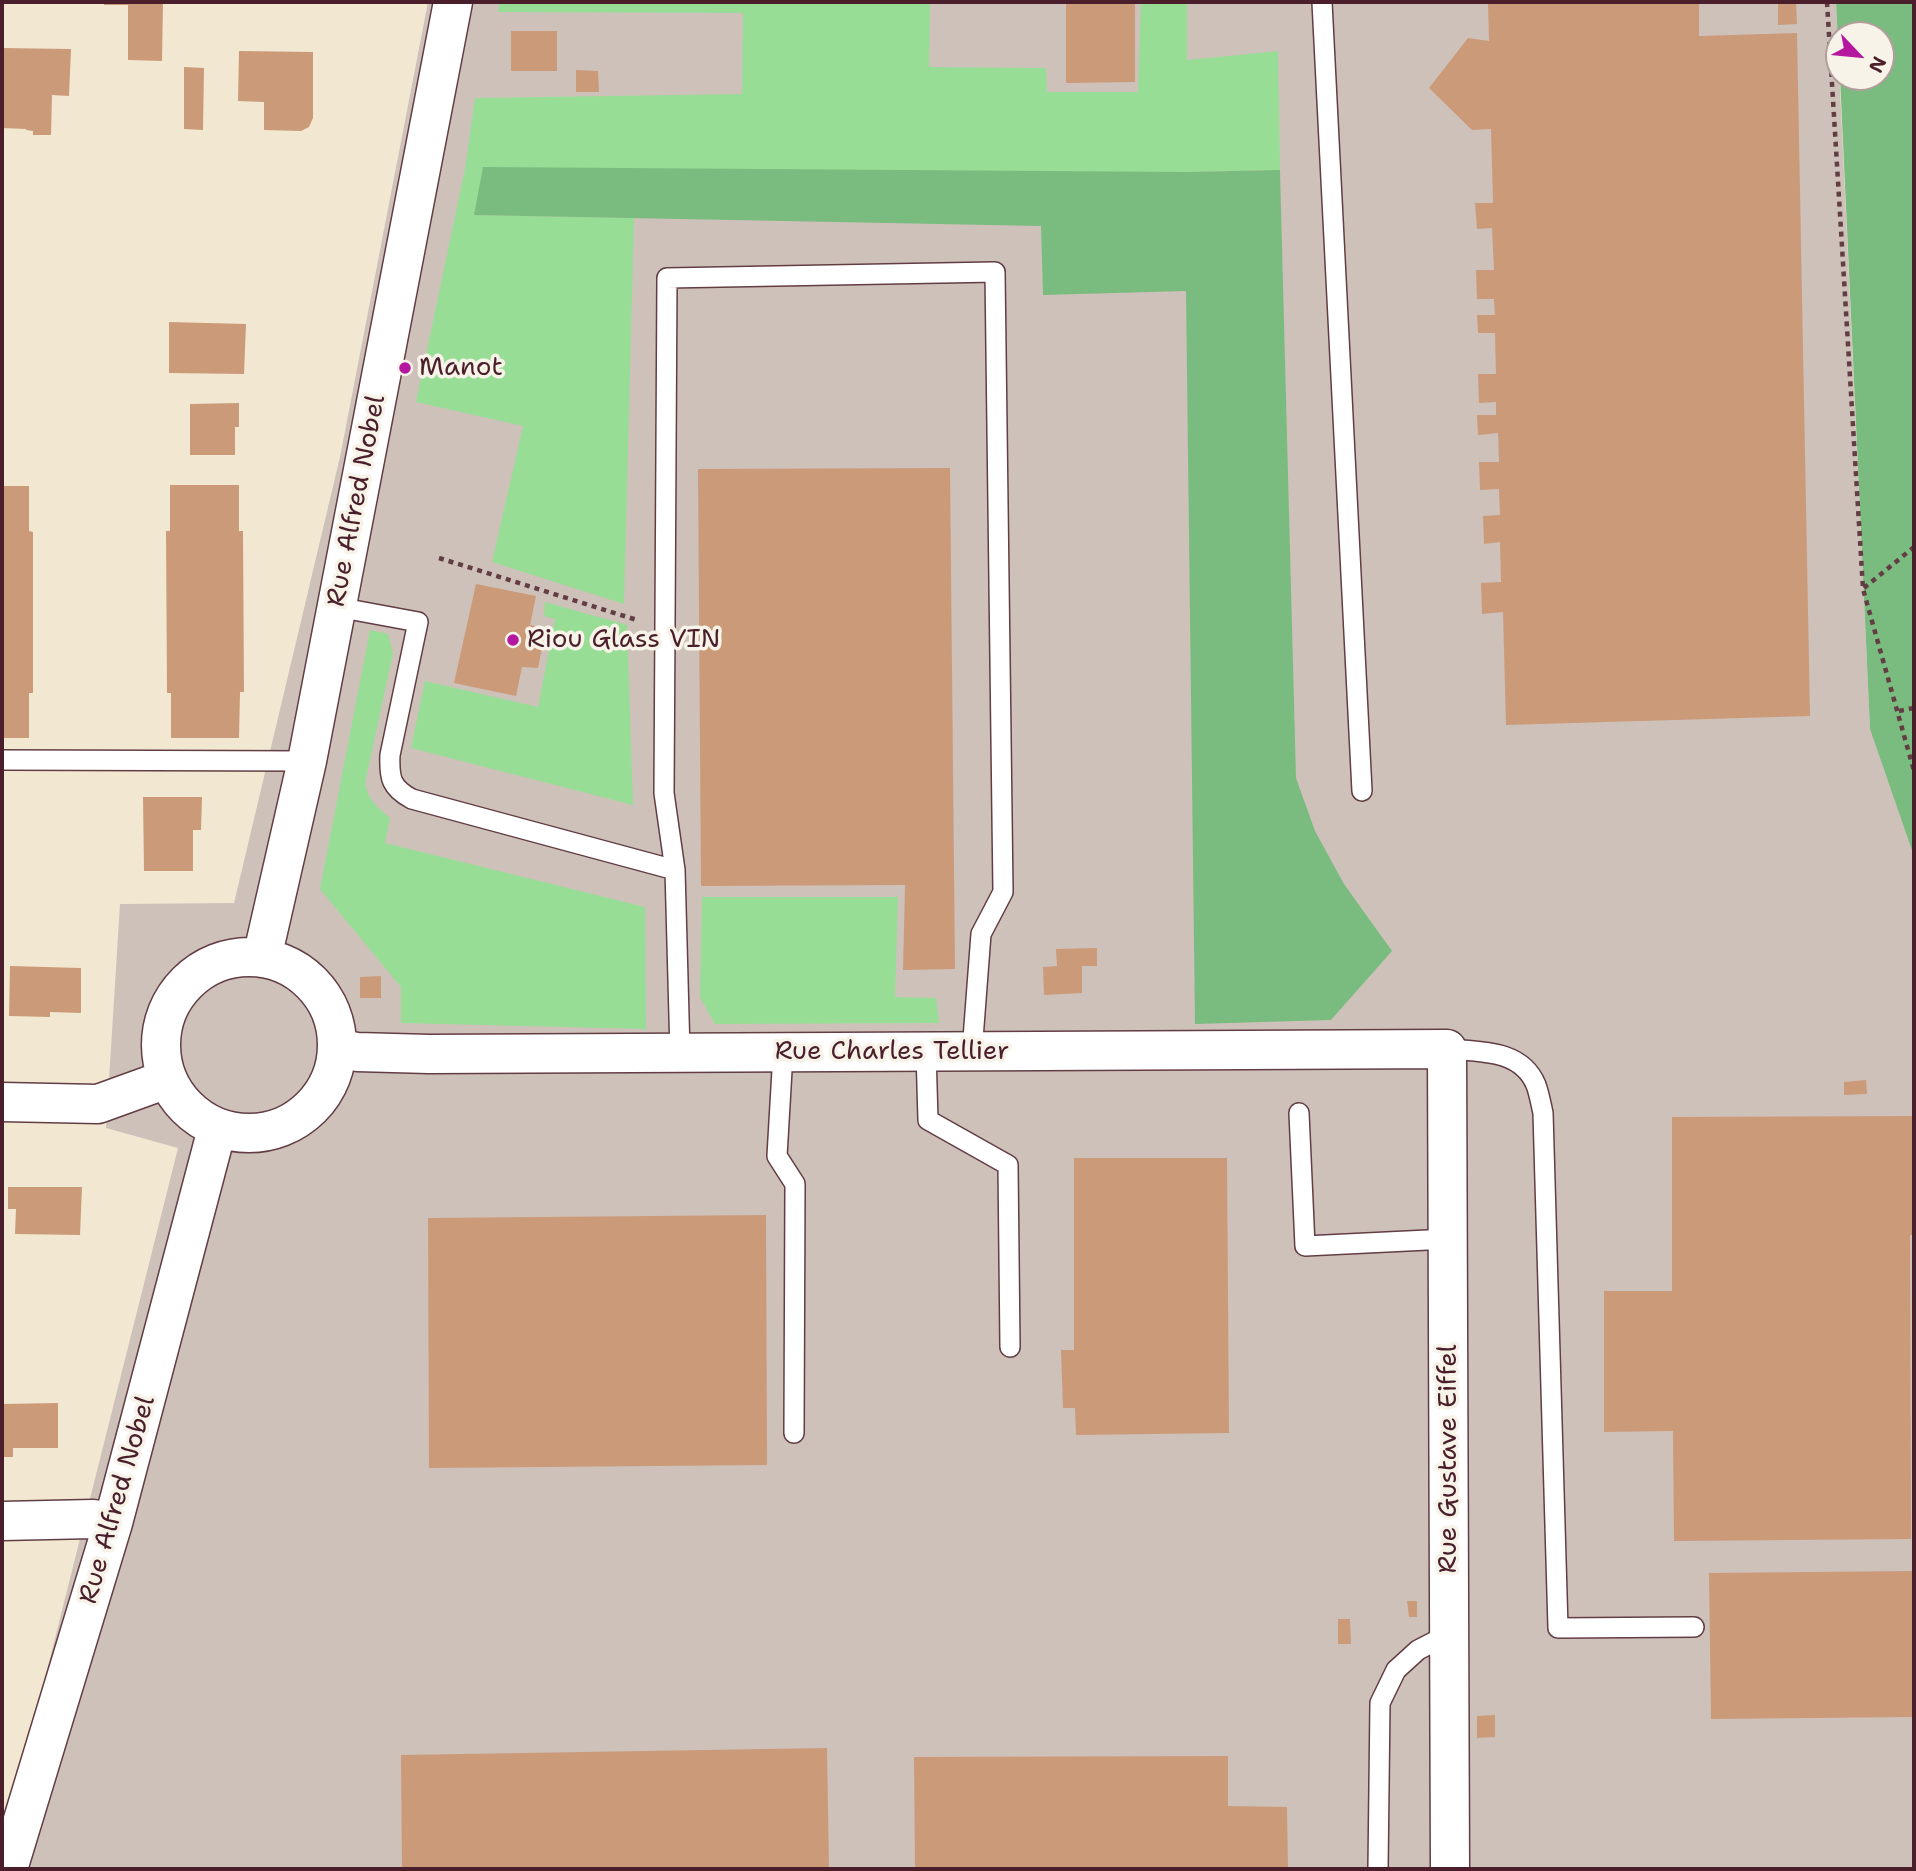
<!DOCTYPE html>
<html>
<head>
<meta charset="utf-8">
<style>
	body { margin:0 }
	#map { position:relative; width:1916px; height:1871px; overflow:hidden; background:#f2e8d2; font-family:"Shantell Sans",sans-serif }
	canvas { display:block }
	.frame { position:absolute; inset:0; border:4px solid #4a1f2b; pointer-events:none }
	.north { position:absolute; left:1825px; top:21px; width:70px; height:70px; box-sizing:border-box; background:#f7f3e8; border:2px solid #b29e9c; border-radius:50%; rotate:116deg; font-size:19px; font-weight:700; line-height:28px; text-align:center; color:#4a1f2b }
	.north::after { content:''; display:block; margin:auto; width:24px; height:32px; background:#b5179e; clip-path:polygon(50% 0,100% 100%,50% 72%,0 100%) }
</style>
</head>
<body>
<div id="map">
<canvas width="1916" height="1871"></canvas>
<div class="frame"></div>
<div class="north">N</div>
</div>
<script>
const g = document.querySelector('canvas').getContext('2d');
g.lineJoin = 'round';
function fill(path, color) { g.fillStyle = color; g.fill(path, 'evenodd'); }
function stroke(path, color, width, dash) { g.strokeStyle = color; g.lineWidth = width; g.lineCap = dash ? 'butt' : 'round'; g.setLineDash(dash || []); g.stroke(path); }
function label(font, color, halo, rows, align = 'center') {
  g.font = font + ' "Shantell Sans",sans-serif'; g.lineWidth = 7; g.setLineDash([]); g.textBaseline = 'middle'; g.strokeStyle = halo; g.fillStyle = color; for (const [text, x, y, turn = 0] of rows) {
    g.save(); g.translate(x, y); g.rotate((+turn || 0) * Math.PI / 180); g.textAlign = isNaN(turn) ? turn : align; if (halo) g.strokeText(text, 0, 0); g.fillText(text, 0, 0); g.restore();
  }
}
fill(new Path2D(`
	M428,2h1408l34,726 44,-9v1150h-1912l39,-175 137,-546 -72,-20 14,-224 114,-1 106,-446z`), '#cec1ba');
fill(new Path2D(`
	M500,2h430l-1,65 117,1 1,24h91l3,-90h46v58l91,-9 2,119 -93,2 -712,43 159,3 -10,386 -132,-42 31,-136 -107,-24 49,-233 10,-71 267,-4 1,-81 -245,-1z
	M545,602l82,23 6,180 -222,-57 14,-67 113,26 17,-88 -11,-3z
	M370,630l18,4 5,19 -28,130c3,17 12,24 25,35l-5,25 260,64 1,122 -245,-6v-36l-81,-98z
	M702,897h196l-3,100 41,1 3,25 -224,1 -15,-27z`), '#98dd96');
fill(new Path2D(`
	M1836,2h78v854l-44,-127 -30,-652h41v-42h-42v30z
	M483,167l704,5 93,-2 16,608 19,53 29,53 48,67 -61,69 -136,4 -9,-733 -143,4 -2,-69 -567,-11z`), '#7abc7f');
fill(new Path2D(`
	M104,2h59l-1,59 -34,-1v-55h-24z
	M1066,2h69v80l-69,1z
	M1488,2h211v34l98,-3 13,683 -304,9 -3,-113 -21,2 -1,-31 20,-1 -1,-40 -16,2 -1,-28 17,-1 -1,-26 -19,1 -1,-28h20l-1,-29 -20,2 -1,-20h19v-13l-17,1 -1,-29h18l-1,-41h-17l-1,-18h18l-1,-16h-17l-1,-29h18l-2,-42 -15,1 -2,-26h18l-2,-74 -19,1 -43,-42 39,-50 21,3z
	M1778,2h18l1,22 -19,1z
	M511,31h46v40h-46z
	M2,48l69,1 -2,47 -17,-1 -1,40h-18v-4l-7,-1v-1l-24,-1z
	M239,51l74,1v66l-4,9 -8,4 -37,-1v-28l-26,-1z
	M184,67l20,1 -1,62 -19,-1z
	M576,70l22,1 1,21h-23z
	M169,322l77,2 -2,50 -75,-1z
	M239,403v24h-4v28h-45v-51z
	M950,468l5,501 -52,1 2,-85 -204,1 -3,-417z
	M170,485h69v46h4l1,161h-4l-1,46h-68v-45h-4l-1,-162h4z
	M2,486h27v45l4,1v161h-4v45h-27z
	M476,584l60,12 -6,29 16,3 -8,40 -16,-1 -6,29 -62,-13z
	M143,797h59l-1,33h-8v41h-49z
	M1097,948v18h-15v27l-38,2 -1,-28 14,-1 -1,-17z
	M10,966l71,2v45l-31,-1v5l-41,-1z
	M381,976v22h-21v-21z
	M1866,1080l1,14 -23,1v-13z
	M1914,1116v119h-4l1,304 -237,2 -1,-110 -69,1v-141h68v-174z
	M1074,1158h153l2,275 -153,2 -1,-27h-12l-2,-58h13z
	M8,1187h74l-2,48 -65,-1 1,-25h-8z
	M766,1215l1,250 -338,3 -1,-250z
	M58,1403v45h-45v9h-11v-53z
	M1914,1571v146l-203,2 -2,-146z
	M1407,1601h10v16h-8z
	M1338,1619h12l1,25h-13z
	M1495,1715v22l-18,1v-22z
	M827,1748l2,121h-427l-1,-114z
	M1228,1756v50l59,1 1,62h-373l-1,-112z`), '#cb9a79');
const service = new Path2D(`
	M1322,2l40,789
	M337,607l81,15 -28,133c-1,23 1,33 22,44l263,71 5,183
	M2,760l305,1
	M675,870l-11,-77 3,-515 328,-6 8,620 -22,42 -9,118
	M1447,1049c33,3 74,0 89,36 3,8 5,19 7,28l15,515 136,-1
	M926,1052l2,68 80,45 2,182
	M783,1053l-6,103 18,28 -1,249
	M1299,1113l6,133 143,-7
	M1378,1869l2,-166 16,-33 22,-20 31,-16`);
const minor = new Path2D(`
	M161 1045a88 88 0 1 1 176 0a88 88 0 1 1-176 0Z
	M262,958l45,-197 146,-759
	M338,1048l19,4 72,2 1018,-5 3,820
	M2,1102l96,2 69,-25
	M2,1521l91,-2 20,4
	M8,1869l105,-346 104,-394`);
stroke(service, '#633d44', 22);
stroke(minor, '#633d44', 41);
stroke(new Path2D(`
	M1827,2l36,587 51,182
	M439,558l198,62
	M1864,588l50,-41
	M1899,711l15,-3`), '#633d44', 4.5, [5, 5]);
stroke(service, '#fff', 19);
stroke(minor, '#fff', 38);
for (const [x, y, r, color] of [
	[405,368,7,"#b5179e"],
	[513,640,7,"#b5179e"]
]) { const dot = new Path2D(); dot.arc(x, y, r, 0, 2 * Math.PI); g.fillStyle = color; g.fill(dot); stroke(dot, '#f7f3e8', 2.5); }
label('26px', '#4a1f2b', '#f7f3e8', [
	["Manot",419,368],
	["Riou Glass VIN",527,640]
], 'left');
label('26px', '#4a1f2b', '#f7f3e8', [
	["Rue Alfred Nobel",357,501,-79],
	["Rue Charles Tellier",892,1052],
	["Rue Gustave Eiffel",1449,1459,-90],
	["Rue Alfred Nobel",118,1500,-74]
]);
</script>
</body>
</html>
